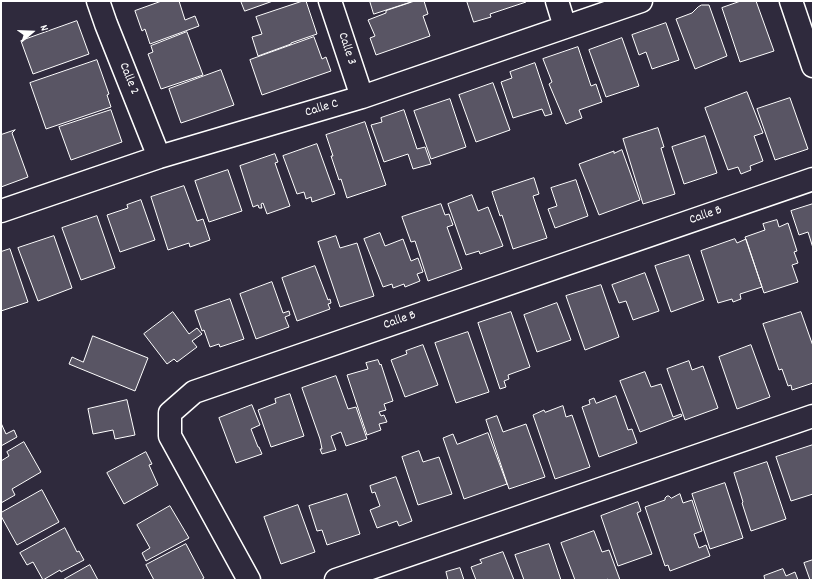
<!DOCTYPE html>
<html>
<head>
<meta charset="utf-8">
<style>
	body { margin:0 }
	#map { position:relative; width:814px; height:581px; overflow:hidden; background:#2f2a3d; font-family:Dekko,sans-serif }
	canvas { display:block }
	.frame { position:absolute; inset:0; border:2px solid #fff; pointer-events:none }
	.north { position:absolute; left:12px; top:12px; width:40px; height:40px; -webkit-text-stroke:3px #2f2a3d; paint-order:stroke; rotate:71deg; font-size:11px; font-weight:700; line-height:16px; text-align:center; color:#fff }
	.north::after { content:''; display:block; margin:auto; width:14px; height:18px; background:#fff; clip-path:polygon(50% 0,100% 100%,50% 72%,0 100%) }
</style>
</head>
<body>
<div id="map">
<canvas width="814" height="581"></canvas>
<div class="frame"></div>
<div class="north">N</div>
</div>
<script>
const g = document.querySelector('canvas').getContext('2d');
g.lineJoin = 'round';
function fill(path, color) { g.fillStyle = color; g.fill(path, 'evenodd'); }
function stroke(path, color, width, dash) { g.strokeStyle = color; g.lineWidth = width; g.lineCap = dash ? 'butt' : 'round'; g.setLineDash(dash || []); g.stroke(path); }
function label(font, color, halo, rows, align = 'center') {
  g.font = font + ' Dekko,sans-serif'; g.lineWidth = 3; g.setLineDash([]); g.textBaseline = 'middle'; g.strokeStyle = halo; g.fillStyle = color; for (const [text, x, y, turn = 0] of rows) {
    g.save(); g.translate(x, y); g.rotate((+turn || 0) * Math.PI / 180); g.textAlign = isNaN(turn) ? turn : align; if (halo) g.strokeText(text, 0, 0); g.fillText(text, 0, 0); g.restore();
  }
}
const building = new Path2D(`
	M162,1h17l6,19 10,-4 4,10 -49,18 -5,-15 -3,2 -7,-20z
	M241,1h32l-28,10z
	M303,1h3l11,33 -26,9v1l-33,12 -6,-19 10,-3 -6,-17z
	M370,1h40l1,1 -37,12z
	M415,1h9l4,13 -5,2 7,20 -54,19 -6,-17 5,-2 -7,-16 18,-7v-2z
	M467,1h59v1l-36,12 1,3 -17,5z
	M741,1h15l18,50 -34,11 -18,-54z
	M702,5h7l18,51 -32,13 -19,-50 16,-6 6,-6z
	M77,21l12,33 -56,20 -12,-33z
	M666,23l13,37 -27,9 -6,-17 -7,3 -7,-20z
	M187,32l16,43 -42,14 -13,-35 5,-2 -2,-6z
	M314,37l8,22 4,-2 5,14 -69,24 -12,-35z
	M622,38l17,48 -33,11 -17,-47z
	M578,47l13,39 5,-2 6,18 -23,8 3,8 -16,6 -17,-40 3,-2 -9,-23z
	M97,60l12,34 -2,1 4,12 -65,22 -16,-46z
	M535,63l17,51 -7,2 -3,-7 -29,9 -12,-36 11,-4 -2,-6z
	M221,70l13,35 -53,18 -12,-34z
	M493,83l17,47 -34,12 -17,-47z
	M747,92l16,41 -9,3 9,25 -13,5 1,4 -10,4 -3,-7 -10,3 -23,-62z
	M790,98l18,51 -33,11 -18,-51z
	M450,99l16,48 -35,12 -17,-48z
	M111,110l11,32 -51,18 -12,-33z
	M404,110l13,39 8,-2 6,17 -18,5 -5,-15 -24,8 -13,-37 11,-3 -1,-4z
	M365,122l21,63 -39,13 -6,-19 -2,1 -8,-24h2l-7,-21z
	M658,128l6,19 -3,1 14,46 -32,10 -20,-65z
	M15,130l-3,3 16,44 -27,10v-52z
	M705,136l12,37 -33,11 -12,-37z
	M317,144l18,50 -23,8 -1,-5 -5,2 -2,-7 -7,2 -14,-38z
	M622,150l18,50 -41,15 -20,-51 35,-13v2z
	M275,154l3,8 -3,1 15,43 -23,8 -4,-11 -2,1 1,4h-3l-1,-3 -5,2 -13,-41z
	M228,170l14,41 -33,11 -14,-41z
	M534,178l5,16 -6,2 14,42 -34,11 -11,-34 -2,1 -8,-24z
	M576,180l12,36 -33,12 -7,-19 9,-3 -6,-18z
	M184,186l13,35 6,-2 7,21 -20,7 -1,-4 -21,7 -17,-53z
	M472,195l6,16 10,-4 15,39 -23,8 -1,-3 -13,4 -18,-51z
	M141,200l14,40 -35,12 -13,-37 21,-7 -1,-3z
	M441,204l4,11 4,-1 4,11 -6,2 15,42 -34,12 -13,-40 -4,1 -9,-25z
	M813,204v44l-5,-16 -9,3 -8,-24z
	M97,216l18,52 -34,12 -19,-52z
	M777,220l2,7 9,-4 9,28 -3,1 4,11 -6,2 6,17 -34,11 -19,-56 20,-7 -2,-6z
	M380,233l5,13 18,-7 8,22 7,-3 5,14 -6,2 3,7 -15,6 -1,-3 -11,4 -1,-4 -9,3 -19,-48z
	M54,236l18,52 -34,13 -20,-53z
	M336,236l4,12 17,-5 17,53 -34,11 -22,-65z
	M735,239l2,4 9,-4 16,48 -22,7 1,5 -8,3 -1,-3 -14,4 -17,-52z
	M10,249l18,53 -27,9v-59z
	M689,255l15,45 -33,12 -16,-46z
	M315,266l13,34 2,-1 1,4 -3,1 2,5 -33,12 -15,-43z
	M645,273l14,38 -26,9 -7,-19 -7,2 -7,-18z
	M272,282l11,31 6,-2 1,4 -5,2 4,10 -33,12 -16,-45z
	M601,285l18,52 -34,13 -19,-54z
	M230,299l14,40 -24,8 -1,-3 -9,3 -6,-17 -2,1 -7,-20z
	M557,303l14,37 -34,12 -13,-37z
	M173,312l16,22 8,-6 5,6 -10,7 5,6 -20,15 -3,-3 -7,5 -23,-30z
	M511,312l19,55 -22,8 1,4 -5,2 2,6 -6,2 -22,-66z
	M801,312l12,34v37l-21,7 -1,-5 -3,1 -6,-17 -3,1 -16,-46z
	M468,332l21,60 -33,11 -21,-60z
	M93,336l55,22 -13,33 -66,-27 3,-7 11,5z
	M423,345l15,40 -33,12 -14,-37 16,-6 -1,-3z
	M751,345l19,52 -33,12 -18,-52z
	M378,360l2,5 1,-1 12,37 -9,3 2,6 -7,2 2,4 3,-1 3,7 -8,2 2,6 -14,5 -20,-60 21,-6 -2,-6z
	M689,361l3,9 11,-4 15,42 -33,12 -18,-51z
	M645,372l6,15 10,-3 12,33 8,-3 1,2 -42,16 -20,-51z
	M336,376l12,33 8,-2 11,32 -21,7 -5,-14 -10,4 5,14 -14,4 -2,-5h2l-2,-10 -18,-51z
	M290,394l14,42 -33,11 -13,-37 18,-7 -1,-4z
	M616,396l12,34 4,-1 5,14 -38,14 -17,-50 8,-3 -1,-4 5,-2 2,5z
	M127,400l8,35 -20,4 -2,-9 -20,4 -5,-25z
	M252,405l8,20 -9,4 7,18h1l3,7 -26,9 -17,-45z
	M563,406l3,11 6,-2 18,52 -35,12 -22,-64 11,-5 1,2z
	M497,416l6,16 23,-8 19,53 -36,12 -23,-69z
	M1,423l5,11 8,-4 3,7 -16,9z
	M488,433l19,51 -43,15 -21,-61 10,-4 4,10z
	M24,442l17,30 -29,17 3,6 -14,8v-42l8,-5 -2,-4z
	M813,445v49l-22,7 -15,-44z
	M419,451l4,11 16,-5 13,37 -34,11 -16,-48z
	M146,452l6,12 -3,1 9,20 -34,19 -17,-31z
	M767,462l19,57 -35,12 -9,-28 1,-1 -9,-29z
	M396,477l16,44 -13,5 -2,-5 -20,7 -7,-18 10,-4 -5,-14 -3,1 -2,-7z
	M725,483l18,55 -33,11 -18,-55z
	M42,490l17,32 -42,23 -16,-29v-3z
	M347,494l13,40 -33,11 -5,-15 -5,1 -8,-25z
	M680,494l3,9 9,-3 10,31 -8,3 5,14 7,-3 4,11 -40,15 -2,-6 -3,1 -20,-59 20,-7v-2l2,-2h2l2,2z
	M638,502l3,9 -4,2 15,41 -34,12 -17,-50z
	M298,505l17,47 -34,12 -17,-47z
	M170,506l19,32 -43,23 -4,-8 8,-5 -13,-23z
	M65,528l12,24 2,-1 5,9 -23,12 -1,-2 -17,10 -10,-18 -6,3 -7,-12z
	M594,531l8,21 7,-2 11,30h-11l-1,-1 -2,1h-31l-14,-37z
	M186,544l18,34 -3,2h-47l-8,-15z
	M549,544l12,36h-37l-9,-25z
	M503,552l11,28h-38l-5,-13 11,-4 -2,-3z
	M813,560v20h-3l-6,-17z
	M90,565l8,15h-35z
	M460,568l4,12h-16l-2,-8z
	M783,569l3,7 9,-4 3,8h-33l-1,-4z`);
fill(building, '#595564');
stroke(building, '#fff', 1);
const street = new Path2D(`
	M98,1l8,23 53,133
	M330,1l32,96
	M557,1l8,26
	M791,1l22,65
	M1,211l158,-54 203,-60 279,-96
	M249,580l-79,-144v-23l24,-21 619,-213
	M336,580l477,-164`);
stroke(street, '#fff', 25);
stroke(street, '#2f2a3d', 22);
label('13px', '#fff', '#2f2a3d', [
	["Calle 3",346,49,72],
	["Calle 2",128,79,68],
	["Calle C",322,109,-17],
	["Calle B",706,216,-19],
	["Calle B",400,321,-19]
]);
</script>
</body>
</html>
